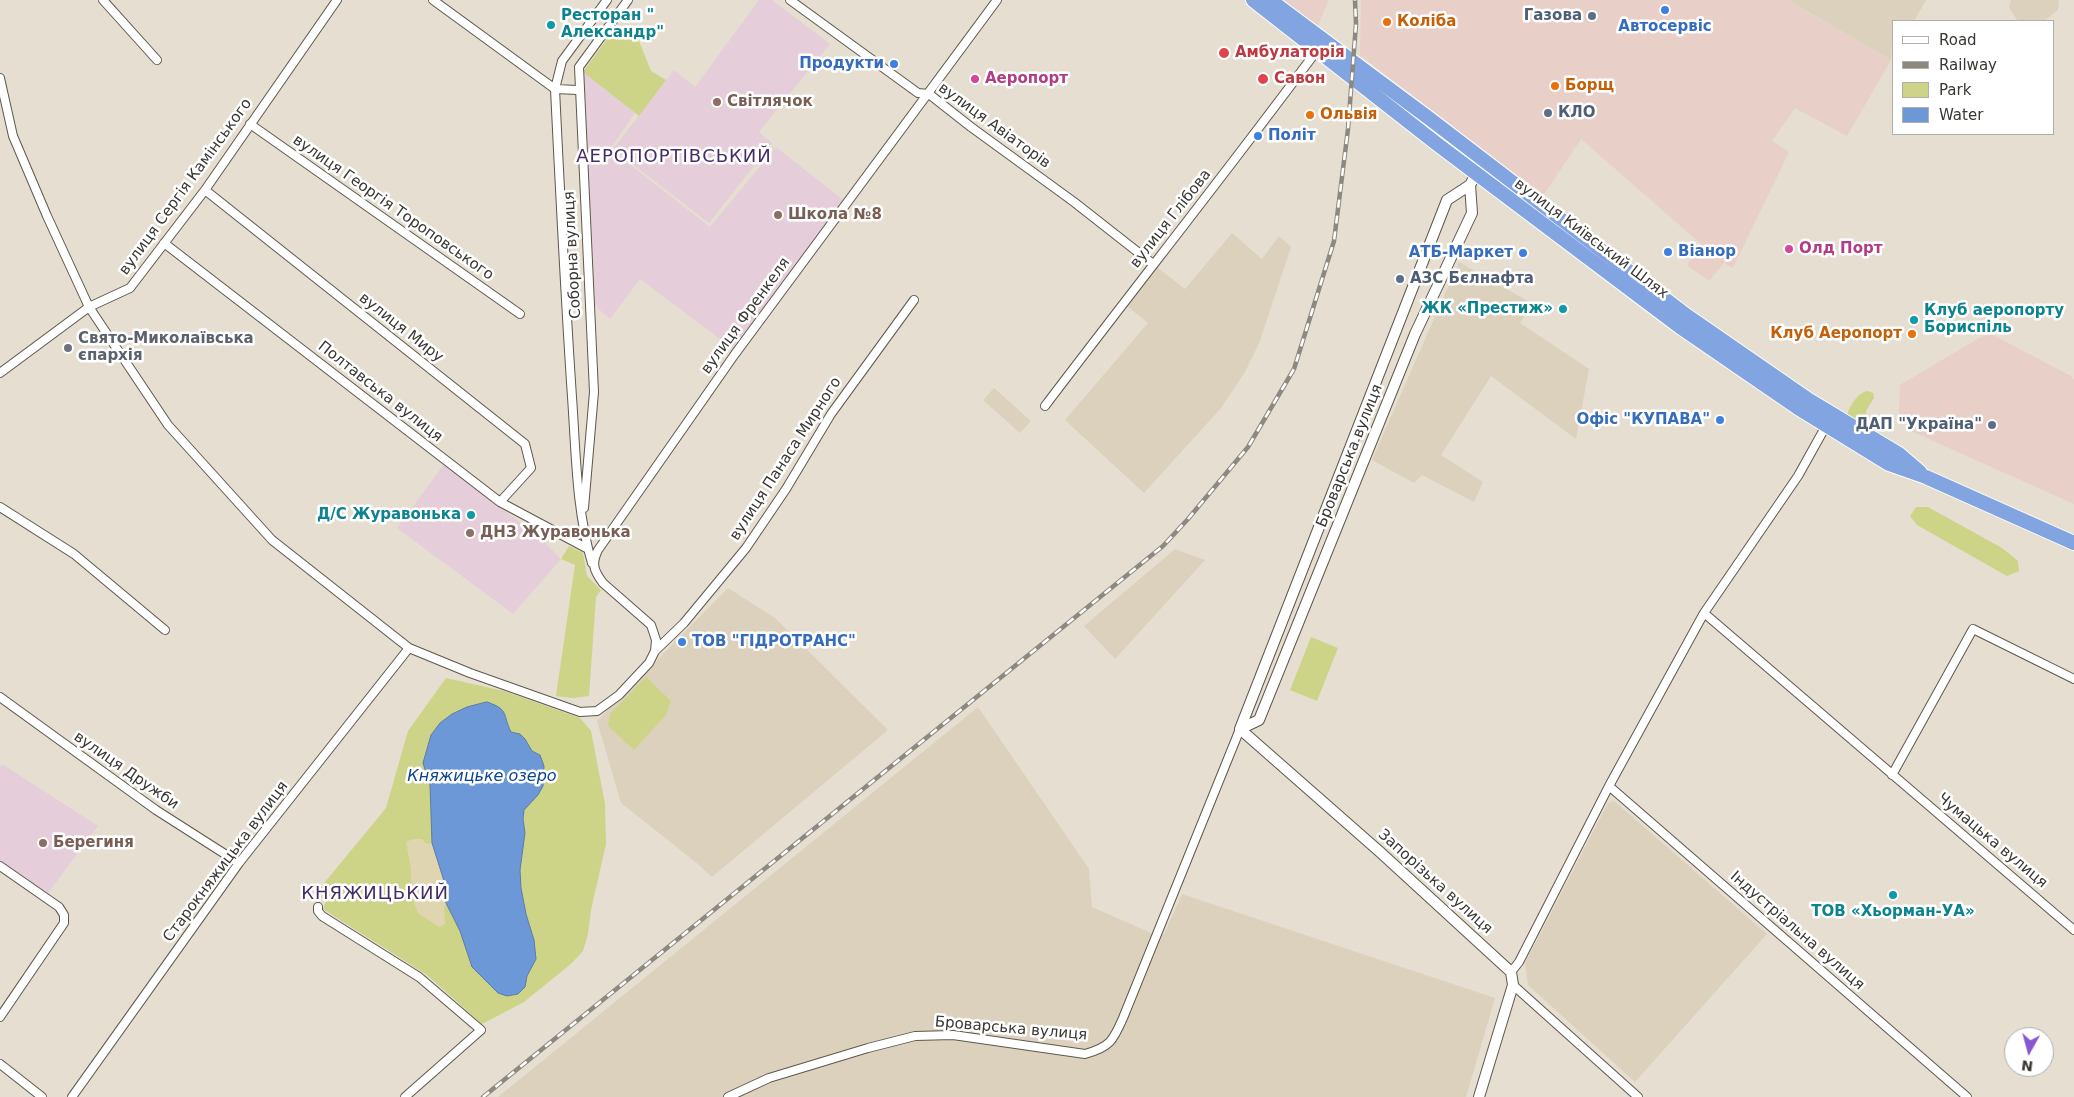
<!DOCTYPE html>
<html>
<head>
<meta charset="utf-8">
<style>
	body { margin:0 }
	#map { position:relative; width:2074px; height:1097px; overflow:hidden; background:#e5ded1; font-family:"DejaVu Sans",sans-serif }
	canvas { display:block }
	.legend { position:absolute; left:1892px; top:20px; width:162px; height:115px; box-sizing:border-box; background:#fff; border:1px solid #b0afad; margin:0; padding:6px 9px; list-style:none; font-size:15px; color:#3a3732 }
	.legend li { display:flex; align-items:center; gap:10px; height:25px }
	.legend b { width:25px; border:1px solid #b0afad }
	.north { position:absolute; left:2004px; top:1027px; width:50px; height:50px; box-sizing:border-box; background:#fff; border:1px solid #b0afad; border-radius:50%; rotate:187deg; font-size:14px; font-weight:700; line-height:20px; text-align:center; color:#3a3732 }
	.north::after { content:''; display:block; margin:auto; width:18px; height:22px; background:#8856ce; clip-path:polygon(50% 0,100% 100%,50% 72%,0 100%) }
</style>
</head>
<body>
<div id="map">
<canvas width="2074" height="1097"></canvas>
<ul class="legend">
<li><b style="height:6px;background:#fff"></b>Road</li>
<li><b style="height:6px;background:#8e8980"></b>Railway</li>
<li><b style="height:14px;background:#cdd488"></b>Park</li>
<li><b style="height:14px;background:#6d98d7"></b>Water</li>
</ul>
<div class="north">N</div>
</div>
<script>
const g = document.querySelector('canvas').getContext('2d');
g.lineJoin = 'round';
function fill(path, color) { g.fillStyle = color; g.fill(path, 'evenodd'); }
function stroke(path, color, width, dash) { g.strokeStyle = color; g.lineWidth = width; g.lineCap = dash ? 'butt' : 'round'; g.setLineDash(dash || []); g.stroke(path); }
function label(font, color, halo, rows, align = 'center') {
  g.font = font + ' "DejaVu Sans",sans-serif'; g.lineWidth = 5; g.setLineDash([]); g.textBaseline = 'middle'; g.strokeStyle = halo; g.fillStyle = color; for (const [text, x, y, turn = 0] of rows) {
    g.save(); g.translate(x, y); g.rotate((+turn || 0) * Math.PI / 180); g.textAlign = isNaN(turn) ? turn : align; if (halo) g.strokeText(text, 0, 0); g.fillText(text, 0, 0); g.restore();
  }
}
fill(new Path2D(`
	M1282,0h47l-12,27z
	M1361,0h426l104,60 -44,76 -52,-28 -23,33 17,11 -56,116 -9,-5 -15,18 -22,-16 14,-21 -120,-105 -38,57 -183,-141z
	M1991,334l80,42 3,4v124l-161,-72 -14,-18 1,-29 81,-48z`), '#e8cfc7');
fill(new Path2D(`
	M1788,0h138l-12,21h-21l-2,39z
	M2011,0h48l-1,10 -14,11h-26l-9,-13z
	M1232,233l30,26 17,-23 12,11 -31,94 -15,31 -24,36 -77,85 -79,-73 83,-97 -25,-20 30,-39 32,25z
	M1459,262l74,42 -13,19 69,46 -13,70 -85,-63 -50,79 42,27 -9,20 -52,-27 -8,8 -42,-23z
	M994,388l37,33 -11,12 -37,-33z
	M1175,549l30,11 -90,99 -31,-33z
	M728,588l47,30 113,112 -176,147 -14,-13 -77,-61 -24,-82z
	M978,707l111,162 3,38 59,26 13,1 18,-40 313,104 -29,99h-968z
	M1614,801l153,133 -132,148 -107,-97 -3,-22 83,-160z`), '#dcd1bd');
fill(new Path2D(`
	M759,0h13l58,44 -71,88 13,11 -63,80 -96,-74 61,-79 21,17z
	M583,72l52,41 -25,36 100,78 66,-80 71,56 -115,145 -92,-69 -30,40 -16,-14z
	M445,463l96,76 20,20 -48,55 -116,-86z
	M2,764l96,62 -50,67 -48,-32v-93z`), '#e5ced9');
fill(new Path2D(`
	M617,25l22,16 12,30 15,9 -27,36 -56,-44z
	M1867,391l6,2 1,5 -8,13 2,9 -2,8 -19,-12c2,-10 10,-22 20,-25z
	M1916,507h12l74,41 16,13 1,10 -12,5 -90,-51 -7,-9z
	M569,546l14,7 4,23 14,14 -5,7 -7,99 -16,2 -17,-2 19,-131 -14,-6z
	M1311,637l27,11 -21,53 -27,-11z
	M646,677l25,24 -5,14 -32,35 -26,-24 2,-12z
	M446,678l58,13 76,27 11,13 14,73 1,40 -15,66 -3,24 -5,17 -11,12 -48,39 -42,22 -55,-49 -104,-66 3,-8 -10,-8 70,-85 22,-77z`), '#cdd488');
fill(new Path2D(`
	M413,839h9l5,5 5,-1 13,41 1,19 -2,5 1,16 -6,3 -21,-14 -7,-19v-25l-5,-27z`), '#dfd6b1');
const water = new Path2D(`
	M487,702c23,8 15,12 24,30l9,2 5,5 7,12 8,4 4,11 -1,20 -5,9 -14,15 -1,9 2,14 -5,37 1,18 5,26 8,26 2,19 -9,17 -2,11 -7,7 -11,2 -9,-3 -26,-26 -12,-36 -14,-28 -1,-19 -13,-41 -2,-58 -7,-22 8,-28 9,-12 12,-9 15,-7z`);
fill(water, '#6d98d7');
stroke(water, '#5e7ba6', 1);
const minor = new Path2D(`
	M103,0l54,60
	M433,0l122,89 23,1
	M790,0l128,93 11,1 42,33 103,75 79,62
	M0,78l13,58 34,80 42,91 79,118 104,115 137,108 61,25 110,39 17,-1 22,-16 30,-32 6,-12 29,-28 62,-75 40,-59 45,-75 83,-114
	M250,124l270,190
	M205,190l320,254 6,24 -31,34
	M164,243l336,259 88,47
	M0,373l89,-66 41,-19 75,-98 132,-190
	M1045,406c91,-120 184,-237 273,-357
	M0,507l74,47 91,76
	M584,508l10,-116 -15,-325 49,-67
	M592,563c-16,-53 -16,-111 -20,-166 -7,-103 -12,-205 -17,-308l7,-28 45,-61
	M1704,613l370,317
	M655,651l1,-11 -5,-15 -48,-42c-9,-12 -12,-19 -5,-33l137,-196 262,-354
	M0,697l156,113 83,53
	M1892,775l81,-146 101,50
	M1609,786l358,311
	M0,866l59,41 5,8v8l-64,94
	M318,907v4l4,5 97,61 62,53 -76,67
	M1511,972l8,-10 90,-176 95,-173 94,-137 29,-52
	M1513,985l125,112
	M0,1064l42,33
	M72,1097l167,-234 170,-215
	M728,1097l41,-19 99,-30 47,-12 38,-1 132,19c25,-7 28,-13 38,-36l117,-289`);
const tertiary = new Path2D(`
	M1240,729l207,-529 23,-15 9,-16
	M1240,729l19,-9 156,-386 57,-121 -2,-28
	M1240,729l140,123 131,120 2,13 -34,112`);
const trunk = new Path2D(`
	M1253,0l184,144 243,183 118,81 91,56 37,13 148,66
	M1270,0l160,119 256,196 123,85 90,54 21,18`);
stroke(minor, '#5e584c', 10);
stroke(tertiary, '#5e584c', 12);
stroke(trunk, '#fff', 16);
stroke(minor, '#fff', 8);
stroke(tertiary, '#fff', 10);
stroke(trunk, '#82a4e0', 14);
const rail = new Path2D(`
	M483,1097l680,-551 25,-27 60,-72 46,-78 40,-128 14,-112 8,-105 -1,-24`);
stroke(rail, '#8e8980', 4.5);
stroke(rail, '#fff', 2.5, [8]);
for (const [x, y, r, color] of [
	[1665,10,5,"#3f7fe0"],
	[1592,16,5,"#5c6f8a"],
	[1387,22,5,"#e8710a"],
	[551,25,5,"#0f9aa8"],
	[1224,53,6,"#e0444e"],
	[894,64,5,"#3f7fe0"],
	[975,79,5,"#d1479c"],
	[1263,79,6,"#e0444e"],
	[1555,86,5,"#e8710a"],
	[717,102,5,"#8d6e63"],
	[1548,113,5,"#5c6f8a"],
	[1310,115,5,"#e8710a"],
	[1258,136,5,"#3f7fe0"],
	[778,215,5,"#8d6e63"],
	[1789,249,5,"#d1479c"],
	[1668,252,5,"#3f7fe0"],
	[1523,253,5,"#3f7fe0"],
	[1400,279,5,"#5c6f8a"],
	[1563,309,5,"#0f9aa8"],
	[1914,320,5,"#0f9aa8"],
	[1912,334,5,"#e8710a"],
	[68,348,5,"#6b7280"],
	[1720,420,5,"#3f7fe0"],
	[1992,425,5,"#5c6f8a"],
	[471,515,5,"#0f9aa8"],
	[470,533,5,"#8d6e63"],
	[682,642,5,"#3f7fe0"],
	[43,843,5,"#8d6e63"],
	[1893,895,5,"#0f9aa8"]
]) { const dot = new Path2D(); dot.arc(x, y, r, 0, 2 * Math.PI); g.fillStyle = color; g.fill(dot); stroke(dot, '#fff', 2); }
label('bold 15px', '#0d838f', '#fff', [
	["Ресторан \"",561,16],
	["Александр\"",561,33],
	["ЖК «Престиж»",1553,309,"right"],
	["Клуб аеропорту",1924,311],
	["Бориспіль",1924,328],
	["Д/С Журавонька",461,515,"right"],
	["ТОВ «Хьорман-УА»",1893,912,"center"]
], 'left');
label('bold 15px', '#4e5e75', '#fff', [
	["Газова",1582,16],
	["КЛО",1558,113,"left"],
	["АЗС Бєлнафта",1410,279,"left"],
	["ДАП \"Україна\"",1982,425]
], 'right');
label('bold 15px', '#c56008', '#fff', [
	["Коліба",1397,22],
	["Борщ",1565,86],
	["Ольвія",1320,115],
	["Клуб Аеропорт",1902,334,"right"]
], 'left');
label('bold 15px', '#366cbe', '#fff', [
	["Автосервіс",1665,27,"center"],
	["Продукти",884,64],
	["Політ",1268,136,"left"],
	["Віанор",1678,252,"left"],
	["АТБ-Маркет",1513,253],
	["Офіс \"КУПАВА\"",1710,420],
	["ТОВ \"ГІДРОТРАНС\"",692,642,"left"]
], 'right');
label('bold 15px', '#be3a42', '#fff', [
	["Амбулаторія",1235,53],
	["Савон",1274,79]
], 'left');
label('bold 15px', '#b23c85', '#fff', [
	["Аеропорт",985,79],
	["Олд Порт",1799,249]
], 'left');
label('bold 15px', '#785e54', '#fff', [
	["Світлячок",727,102],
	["Школа №8",788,215],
	["ДНЗ Журавонька",480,533],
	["Берегиня",53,843]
], 'left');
label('15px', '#3a3732', '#fff', [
	["вулиця Авіаторів",994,126,36],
	["вулиця Сергія Камінського",186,187,-54],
	["вулиця Георгія Тороповського",393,208,35],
	["вулиця Глібова",1171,219,-52],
	["вулиця Київський Шлях",1591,239,37],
	["Соборна вулиця",573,255,-93],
	["вулиця Френкеля",746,316,-54],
	["вулиця Миру",401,328,38],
	["Полтавська вулиця",380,392,38],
	["Броварська вулиця",1350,456,-68],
	["вулиця Панаса Мирного",786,459,-57],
	["вулиця Дружби",126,771,35],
	["Чумацька вулиця",1992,841,40],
	["Старокняжицька вулиця",226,862,-53],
	["Запорізька вулиця",1435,882,42],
	["Індустріальна вулиця",1797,931,41],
	["Броварська вулиця",1011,1029,5]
]);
label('bold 15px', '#5b616d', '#fff', [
	["Свято-Миколаївська",78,339],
	["єпархія",78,356]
], 'left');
label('italic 16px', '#0d438e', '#fff', [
	["Княжицьке озеро",482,777]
]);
g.letterSpacing = '1px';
label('18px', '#442c67', '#fff', [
	["АЕРОПОРТІВСЬКИЙ",674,157],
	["КНЯЖИЦЬКИЙ",375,894]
]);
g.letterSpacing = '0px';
</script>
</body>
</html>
